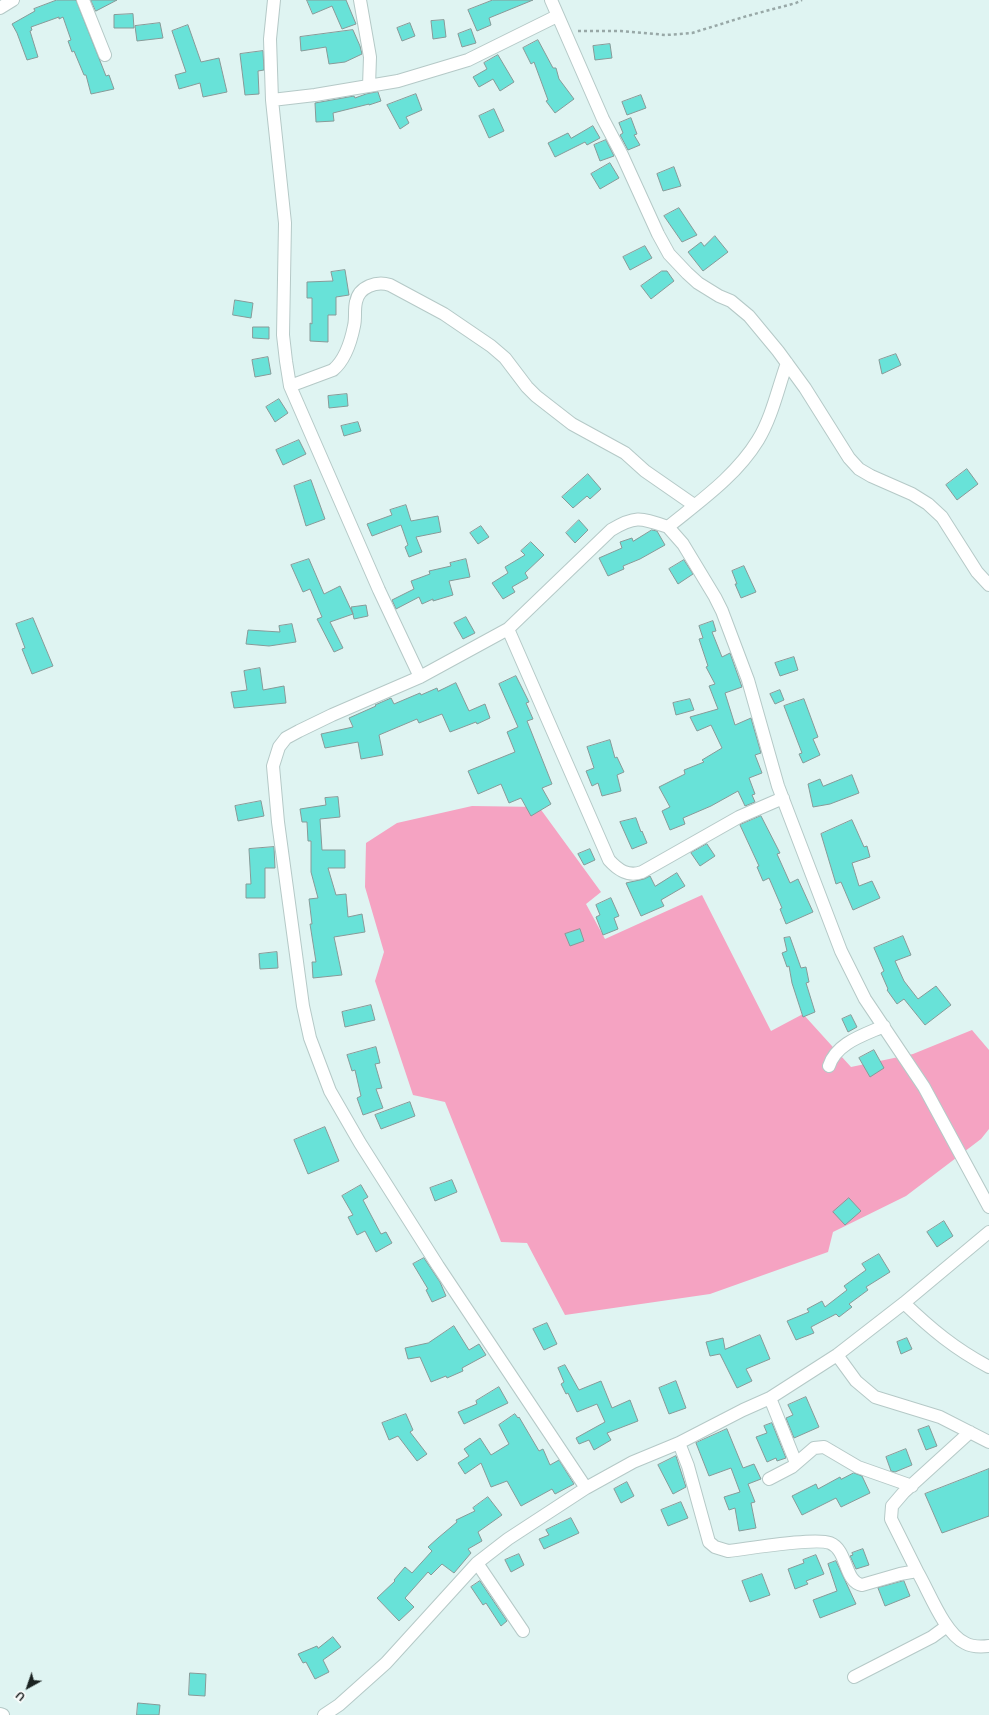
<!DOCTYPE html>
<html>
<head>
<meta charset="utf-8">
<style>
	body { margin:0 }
	#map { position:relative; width:989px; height:1715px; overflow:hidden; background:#dff4f2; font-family:Arial,sans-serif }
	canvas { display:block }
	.north { position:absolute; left:8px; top:1667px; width:40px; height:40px; -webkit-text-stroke:3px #fff; paint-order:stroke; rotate:220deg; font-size:11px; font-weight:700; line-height:16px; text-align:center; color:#1a2221 }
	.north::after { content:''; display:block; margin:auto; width:14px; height:18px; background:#1a2221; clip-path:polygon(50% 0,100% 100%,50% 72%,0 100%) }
</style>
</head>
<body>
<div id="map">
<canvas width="989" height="1715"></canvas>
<div class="north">U</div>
</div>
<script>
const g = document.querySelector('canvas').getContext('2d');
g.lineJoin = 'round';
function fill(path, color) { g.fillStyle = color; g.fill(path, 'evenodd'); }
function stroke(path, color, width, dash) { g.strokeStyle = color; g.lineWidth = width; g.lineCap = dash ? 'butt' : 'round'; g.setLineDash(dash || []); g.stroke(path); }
fill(new Path2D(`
	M472,806l67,1 62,85 -15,12 19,35 97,-44 69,136 32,-17 48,53 62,-13 59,-24 17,20v79l-8,10 -75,57 -73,36 -5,20 -118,42 -145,21 -38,-72 -26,-1 -56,-140 -32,-7 -38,-114 9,-29 -19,-65 1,-44 31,-20z`), '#f5a3c2');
const building = new Path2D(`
	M57,0h19l30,76 3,-1 5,14 -23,5 -5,-19h-2l-10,-24 -2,1 -4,-11 3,-1 -8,-23 -4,2v-2l-28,10 1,3 -2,1 8,26 -11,3 -10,-27 -5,-9 23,-13 -1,-2z
	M91,0h26l-21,11z
	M307,0h39l10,24 -14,5 -10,-23 -19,8z
	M493,0h40l-44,18 2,7 -14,6 -9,-21z
	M133,14l1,14h-20v-13z
	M444,20l2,17 -13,2 -2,-18z
	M160,23l3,15 -26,3 -2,-15z
	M410,23l5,13 -13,5 -5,-13z
	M188,25l13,37 18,-4 8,34 -24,5 -3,-14 -21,6 -4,-14 11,-3 -14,-41z
	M471,29l5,14 -14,4 -4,-13z
	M353,30l7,16 2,8 -17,8 -16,2 -3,-17 -25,4 -1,-14z
	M538,40l15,28h3l3,11 15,20 -19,14 -9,-12 2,-1 -14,-38 -3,2 -8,-16z
	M610,44l2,14 -17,2 -2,-14z
	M263,51l1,19 -6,1 1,23 -14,1 -5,-41z
	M498,55l16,27 -14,9 -7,-12 -14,8 -6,-10 14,-8 -3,-6z
	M378,92l3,9 -12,4v-1l-36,9 1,8 -18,1 -1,-19 39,-7 1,2 11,-4z
	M416,94l6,16 -16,7 3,6 -9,6 -13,-24z
	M641,95l5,13 -19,7 -5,-13z
	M494,109l10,22 -15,7 -10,-22z
	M631,118l6,16 -3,1 6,10 -12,5 -8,-15 3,-2 -4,-10z
	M593,126l7,12 -13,7 -2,-3 -30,15 -7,-14 20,-10 3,5z
	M606,140l8,16 -14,5 -6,-16z
	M610,163l9,15 -19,11 -9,-15z
	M674,167l7,19 -18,5 -6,-17z
	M679,208l18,27 -15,7 -18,-26z
	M715,236l13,16 -25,19 -15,-19 13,-10 3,4z
	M645,246l7,12 -22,12 -7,-13z
	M345,270l4,25 -13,2v18h-8v27l-18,-1v-18l2,1v-26h-5v-16l26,-1 -2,-9z
	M662,271h5l7,10 -23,18 -10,-13z
	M235,300l18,3 -2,15 -18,-3z
	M253,327h16v12l-16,-1z
	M896,354l5,11 -19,9 -3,-14z
	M268,357l3,17 -16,3 -3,-17z
	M347,394l1,12 -19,2 -1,-12z
	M279,399l9,14 -13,9 -9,-15z
	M358,422l3,9 -17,5 -3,-10z
	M299,440l7,14 -23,11 -7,-15z
	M967,469l11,15 -21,16 -11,-15z
	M588,474l13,15 -11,10 -3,-3 -14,12 -11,-11z
	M311,480l14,39 -19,7 -12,-40z
	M406,505l5,16 27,-5 3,16 -25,5 6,15 -13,5 -4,-10 3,-2 -7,-20 -29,11 -5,-12 25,-9 -2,-5z
	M579,520l9,10 -13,13 -9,-10z
	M481,526l8,11 -11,7 -8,-11z
	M652,530l5,1 8,14 -25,14 -17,7 1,3 -16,7 -9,-18 23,-10 -2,-6 12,-4 1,3z
	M531,542l13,13 -19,18 3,5 -16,9 3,5 -12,7 -11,-16 16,-10 -3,-6 20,-12 -4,-4z
	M309,559l15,35 16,-8 13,28 -2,-7 15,-2 2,11 -14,3 -1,-5 -23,8 13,26 -9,4 -17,-33 5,-2 -12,-28 -7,3 -12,-27z
	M466,559l4,18 -21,4 4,14 -20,6v-2l-11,5 -3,-7 -23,12 -4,-9 22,-11 -3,-8 19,-7 -1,-3 22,-5 -1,-3z
	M684,560l9,14 -15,10 -9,-15z
	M744,566l12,26 -15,6 -6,-14h2l-5,-13z
	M466,617l9,16 -12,6 -9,-16z
	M33,618l20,48 -21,8 -10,-25 3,-1 -9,-24z
	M713,621l3,10 -4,1 10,25 8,-4 12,34 -17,6 10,32 16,-7 10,35 -6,2 7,18 -13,5 6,16 -3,1 3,7 -10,4 -7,-15 -27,15 -28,12 2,6 -15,6 -8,-19 8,-4 -11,-20 26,-13 -1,-4 20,-8 -2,-2 20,-12 -11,-23 -14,6 -7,-14 28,-8 -9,-23 6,-2 -9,-17 2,-1 -9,-27 4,-1 -4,-12z
	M292,624l4,18 -27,4 -23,-2 2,-14 32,2 -1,-6z
	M794,657l4,13 -18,6 -5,-13z
	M260,668l3,22 21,-4 2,17 -52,5 -3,-16 16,-2 -3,-19z
	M516,676l13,26 -3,1 7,16 -6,2 25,63 -10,4 9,16 -20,12 -10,-18 -12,5 -8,-19 -23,10 -10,-23 47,-19 -8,-20 11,-5 -19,-43z
	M456,683l13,28 16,-7 5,14 -13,6 -1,-2 -26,10 -8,-18 -23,9 -2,-4 -38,16 4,20 -22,4 -3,-17 -33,6 -4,-14 32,-7 -4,-9 27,-12 -1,-1 16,-7 3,6 26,-11 1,2 16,-7 1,3z
	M780,690l4,10 -9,4 -5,-10z
	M690,699l4,11 -18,5 -3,-12z
	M804,699l14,38 -5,2 7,16 -17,8 -4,-9 3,-1 -18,-47z
	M610,740l5,18 2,-1 7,15 -7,3 4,16 -19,5 -4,-13 -6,3 -6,-15 8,-3 -7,-21z
	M852,775l7,18 -29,11 -17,3 -5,-23 12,-5 3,7z
	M338,797l2,20 -20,2 2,31h23v18h-17l8,27 10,-1 2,23 14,-3 3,18 -31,5 8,38 -29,3 -1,-16h4l-6,-38h2l-3,-25 9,-1 -7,-26v-31h-3l-1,-19h-5l-2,-13 26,-4 -1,-7z
	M261,801l3,15 -26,5 -3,-15z
	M761,816l19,37 -3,1 13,29 8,-4 15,33 -27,12 -6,-15 2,-1 -13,-30 -6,3 -6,-14 2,-1 -19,-41z
	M636,818l5,14 1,-1 5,12 -15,6 -12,-27z
	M852,820l12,27 3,-1 3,11 -18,6 7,23 13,-5 8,17 -27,12 -12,-28 -5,2 -15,-50z
	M707,844l8,12 -15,10 -9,-13z
	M274,847l1,21h-10v30h-19v-14h5l-2,-35z
	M590,849l5,11 -11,5 -6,-11z
	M677,873l8,13 -24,14 3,6 -23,10 -15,-33 18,-4 6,-3 5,10z
	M611,898l8,18 -5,2 4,11 -15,6 -7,-18 4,-2 -4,-10z
	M580,929l4,12 -14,5 -5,-12z
	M903,936l8,19 -16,6 9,20 14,18 18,-13 15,19 -26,20 -21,-26 -7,5 -10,-14 1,-1 -7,-16 3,-2 -10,-23z
	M790,937l11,31 5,-1 3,15 -3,1 9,29 -12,5 -11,-34 -3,-17 -2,1 -5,-14 5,-2 -3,-13z
	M277,952l1,16 -18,1 -1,-15z
	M371,1005l4,15 -30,7 -3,-15z
	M851,1015l6,12 -9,5 -6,-13z
	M376,1047l4,16 -5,1 7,24 -6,1 7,19 -20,7 -6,-17 4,-2 -6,-26 -3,1 -5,-16z
	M874,1050l10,18 -14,9 -11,-19z
	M410,1102l5,14 -34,13 -6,-14z
	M325,1127l14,34 -31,13 -14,-34z
	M452,1180l5,12 -22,9 -5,-13z
	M361,1185l7,12 -5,3 18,34 5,-2 6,11 -16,9 -11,-21 -8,4 -9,-18 5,-2 -11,-19z
	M849,1198l12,13 -16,14 -12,-13z
	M944,1221l9,15 -16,11 -10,-15z
	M879,1254l11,18 -24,15 2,3 -19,14 3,3 -13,10 -3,-3 -25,13 3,6 -18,7 -9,-19 22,-9 -2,-3 15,-8 3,6 22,-17 -3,-4 22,-16 -4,-6z
	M424,1258l16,24 6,14 -14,6 -6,-12 2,-1 -15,-25z
	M547,1323l10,21 -13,6 -11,-21z
	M454,1326l15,24 10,-6 7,11 -24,13 1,3 -16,7 -1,-2 -15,6 -11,-25 -12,2 -3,-11 23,-5z
	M760,1335l10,24 -24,10 6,12 -15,7 -17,-34 -10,2 -4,-14 17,-4 2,11z
	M907,1338l5,11 -11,5 -4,-12z
	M565,1365l14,25 22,-9 11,27 18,-8 8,21 -31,12 4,7 -17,10 -5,-10 -10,4 -3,-6 29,-16 -8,-18 -20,8 -9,-19 -2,1 -5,-10 3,-2 -6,-14z
	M676,1381l10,27 -17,6 -10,-26z
	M499,1387l9,16 -44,21 -6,-12 19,-8 -1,-3z
	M806,1397l13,30 -25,11 -8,-20 7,-3 -5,-10z
	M406,1414l7,16 -3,2 17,22 -10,7 -19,-25 -9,4 -7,-17z
	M515,1414l3,4 1,-1 20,34 4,-2 7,16 9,-5 15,24 -19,10 -3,-5 -31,17 -14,-25 -16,6 -10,-24 -16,11 -7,-11 11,-7 -5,-7 16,-11 11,17 18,-11 -10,-19z
	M772,1423l14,35 -9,3 -1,-3 -9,4 -11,-25 11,-4 -3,-7z
	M929,1426l8,20 -11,4 -8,-20z
	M727,1429l16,39 11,-4 7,15 -13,5 7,18 -4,1 5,25 -17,3 -4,-23 -6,2 -5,-13 16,-5 -9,-24 -22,8 -13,-33z
	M906,1449l6,16 -17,7 -4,-1 -5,-14z
	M676,1456l10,31 -13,7 -15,-29z
	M989,1469v47l-47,17 -17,-39z
	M854,1473l8,3 8,17 -29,14 -5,-9 -34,17 -10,-19 24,-12 2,5 22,-12 1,2z
	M627,1482l7,14 -13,7 -7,-14z
	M488,1497l14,18 -24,17 4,9 -14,8 3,4 -17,20 -12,-9 -11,11 -3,-3 -23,26 9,9 -15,14 -22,-23 18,-17 -1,-1 11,-13 7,6 20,-22 -4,-4 10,-9 19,-16 -1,-2 19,-9 -2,-3z
	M681,1502l7,16 -20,8 -7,-16z
	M571,1518l8,15 -35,16 -5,-10 10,-4 -3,-5z
	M863,1549l6,16 -13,4 -6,-13 3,-1 -1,-2z
	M519,1554l5,11 -13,7 -6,-12z
	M816,1555l8,19 -18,7 2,3 -13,5 -7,-20 16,-6 -1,-3z
	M836,1561l20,43 -36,14 -7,-18 24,-9 -9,-27z
	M762,1574l8,21 -20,7 -8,-21z
	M480,1581l27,40 -6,5 -15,-23 -3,2 -12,-18z
	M904,1581l6,15 -25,10 -7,-18z
	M333,1637l8,10 -18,13 6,12 -14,7 -9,-17 -3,1 -5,-9 19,-8 1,2z
	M190,1673l16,1 -1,22 -16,-1z
	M138,1703l22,2 -1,10h-22z`);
fill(building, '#68e2d8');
stroke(building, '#879a98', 1);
const minor = new Path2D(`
	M83,0l22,55
	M274,0l-4,39 2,61 13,123 -2,112 3,26 4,25 89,204 41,87
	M360,0l10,57 -1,29
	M551,0l52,119 19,36 36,79 11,20 18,19 11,10 21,13 12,5 18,15 29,35 27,37 44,70 10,11 12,7 41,18 16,10 14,13 35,55 12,13
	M0,8l13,-8
	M272,100l43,-5 83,-14 70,-21 89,-44
	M290,386l43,-16c12,-10 18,-29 21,-44 2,-8 0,-16 2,-24 3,-16 21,-21 34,-17l54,29 47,32 14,12 22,29 9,9 36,28 53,29 20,18 49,34
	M668,527l15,17 32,53 7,14 26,69 30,106 63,165 24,48 59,88 65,120
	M508,629l101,231c9,10 19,17 33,12l97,-55 44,-19
	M829,1066c7,-23 35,-31 55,-40
	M904,1303c27,26 51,46 85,64
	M837,1355l19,26 19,16 65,20 49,25
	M770,1398l26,65
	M679,1443l9,23 21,76 6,5 13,4c19,-2 87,-14 102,-8 18,7 14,39 32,42l38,-11 17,-3c12,20 27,62 48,72 7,4 16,4 24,3
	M769,1479l23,-12 22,-19 10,-1 34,20 54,19
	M586,1488l-148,-222 -78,-123 -30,-52 -20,-53 -7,-32 -25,-184 -5,-56 6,-19 7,-9 13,-7 33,-16 88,-38 88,-48 103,-99c25,-15 30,-12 57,-3 32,-26 68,-51 90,-87 14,-23 20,-52 29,-77
	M477,1563l46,68
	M917,1571l-26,-52 1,-13 12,-14 66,-60
	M854,1677l78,-40 15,-11
	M0,1714l3,1
	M324,1715l15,-10 47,-42 91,-100 31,-24 78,-51 47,-26 46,-19 64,-33 27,-12 67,-43 67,-52 85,-71`);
stroke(minor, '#b5c9c7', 14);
stroke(new Path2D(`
	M578,31h43l45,4 26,-2 55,-17 49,-13 6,-3`), '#98a8a7', 2.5, [3, 3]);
stroke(minor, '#fff', 12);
</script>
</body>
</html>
